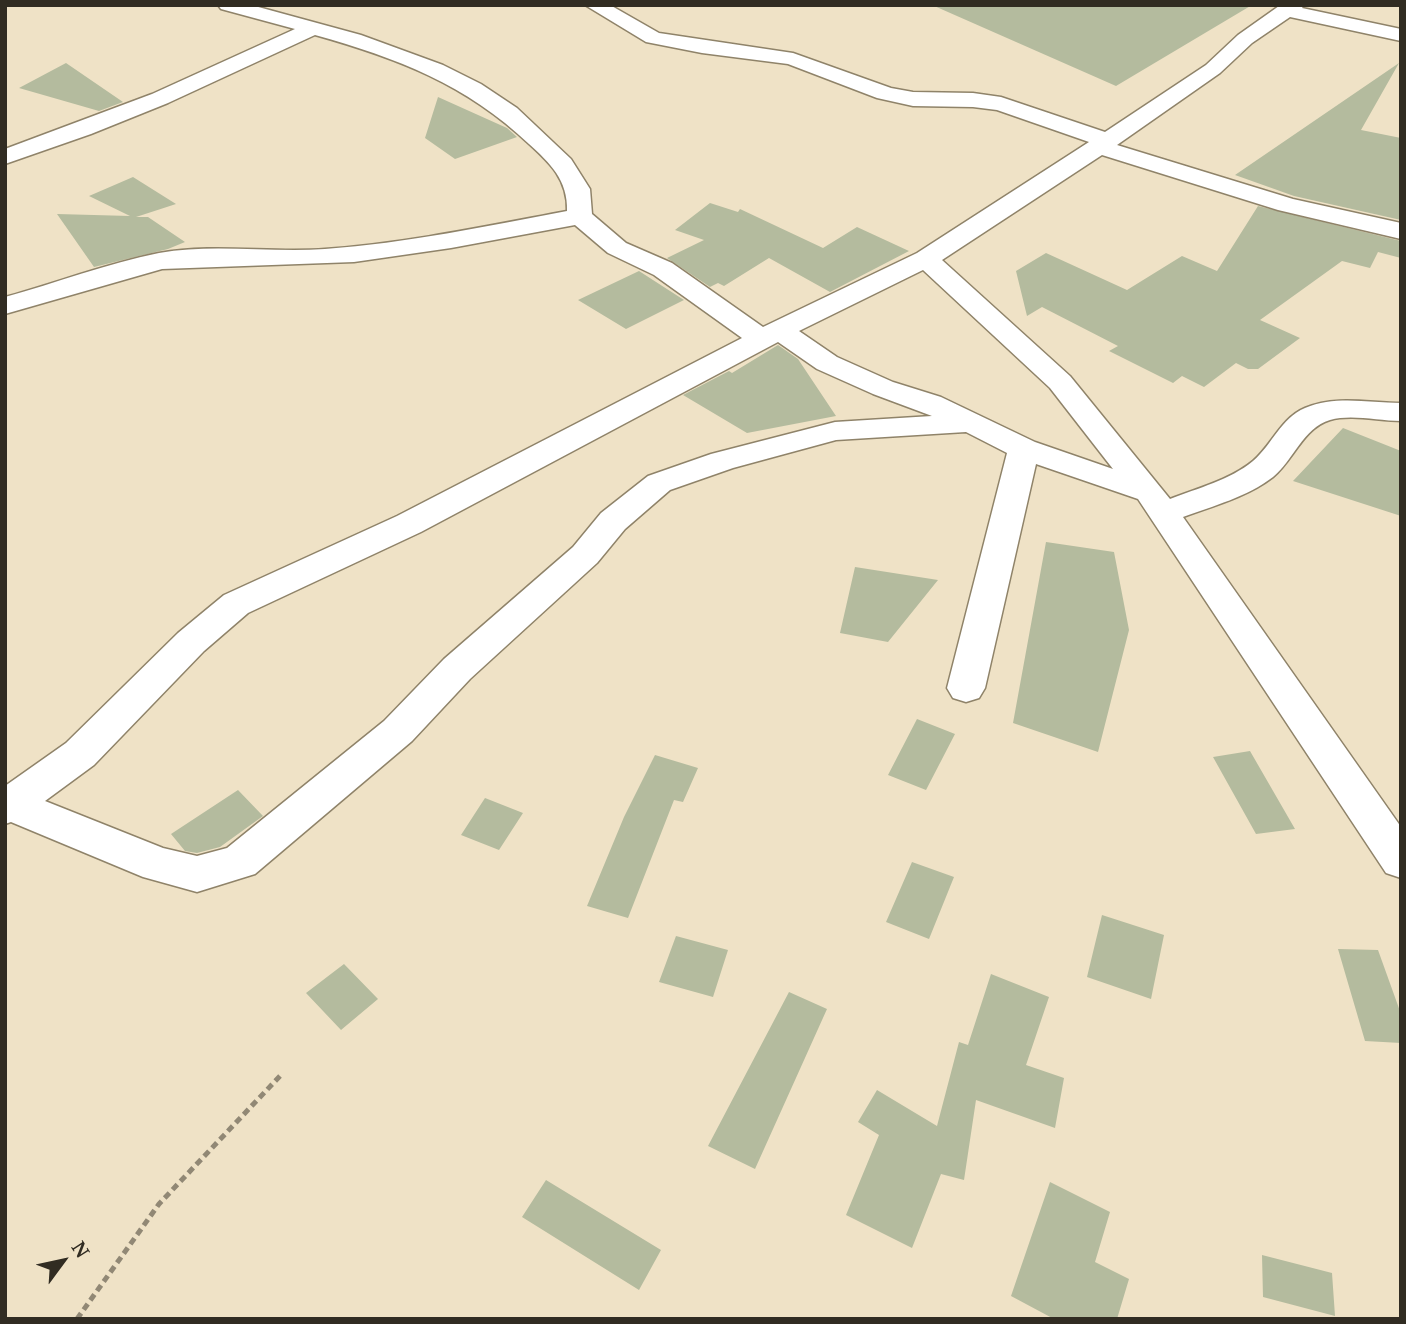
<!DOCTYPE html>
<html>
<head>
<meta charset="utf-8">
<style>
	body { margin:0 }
	#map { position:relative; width:1406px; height:1324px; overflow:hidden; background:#efe2c6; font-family:"Noto Serif",serif }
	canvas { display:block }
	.frame { position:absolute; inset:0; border:7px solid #312c22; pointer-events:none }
	.north { position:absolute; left:28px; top:1226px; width:70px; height:70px; -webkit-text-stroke:5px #efe2c6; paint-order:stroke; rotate:57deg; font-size:19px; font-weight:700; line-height:28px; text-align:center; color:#312c22 }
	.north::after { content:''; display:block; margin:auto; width:24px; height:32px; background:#312c22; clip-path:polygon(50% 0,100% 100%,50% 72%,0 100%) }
</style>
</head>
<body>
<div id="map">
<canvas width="1406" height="1324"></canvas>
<div class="frame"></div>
<div class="north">N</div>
</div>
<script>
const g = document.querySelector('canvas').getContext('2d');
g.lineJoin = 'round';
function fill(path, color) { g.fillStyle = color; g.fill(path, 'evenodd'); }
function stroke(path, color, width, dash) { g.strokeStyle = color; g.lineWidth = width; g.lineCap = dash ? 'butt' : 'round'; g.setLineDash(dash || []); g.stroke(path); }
fill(new Path2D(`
	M932,5h320l-136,81z
	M66,63l57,39 -24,9 -80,-23z
	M1399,63l-38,67 40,8v82l-107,-24 -59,-21z
	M438,97l69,31 10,9 -62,22 -30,-21z
	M133,177l43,27 -40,13h12l37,25 -17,7 -74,18 -37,-53 73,2 -41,-20z
	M710,203l28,9 2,-3 83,39 34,-21 52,24 -79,41 -61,-34 -45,28 -6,-3 -8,4 -43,-29 37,-18 -29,-10z
	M1258,206l143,35v17l-23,-6 -8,16 -28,-7 -82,59 40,18 -42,31h-10l-12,-6 -32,24 -22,-11 -9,7 -64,-32 9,-5 -76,-39 -15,9 -11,-45 30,-18 81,37 55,-34 35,15z
	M639,271l45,29 -58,29 -48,-29z
	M778,345l20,14 38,57 -89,17 -64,-38 46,-24 3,2z
	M1343,428l58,23v65l-108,-35z
	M1046,542l68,10 15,78 -31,122 -85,-29z
	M855,567l83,13 -50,62 -48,-9z
	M917,719l38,15 -29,56 -38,-15z
	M1250,751l45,78 -39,5 -43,-77z
	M655,755l43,13 -15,34 -9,-2 -46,118 -41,-12 37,-89z
	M238,790l25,26 -43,31 -23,6 -12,-2 -14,-17z
	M485,798l38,15 -24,37 -38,-15z
	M912,862l42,15 -25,62 -43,-17z
	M1102,915l62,20 -13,64 -64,-22z
	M676,936l52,14 -15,47 -54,-15z
	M1338,949l40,1 23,64v29l-36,-2z
	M344,964l34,35 -37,31 -35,-37z
	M991,974l58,23 -23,68 38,13 -9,50 -79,-28 -12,80 -23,-6 -29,74 -66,-33 33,-80 -21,-13 19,-32 60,36 22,-84 9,3z
	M789,992l38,17 -72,160 -47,-23z
	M546,1180l115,70 -22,40 -117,-73z
	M1050,1182l60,30 -15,50 34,17 -12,40h-63l-43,-23z
	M1262,1255l70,18 3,43 -72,-19z`), '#b4bb9e');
const minor = new Path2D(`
	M218,5h33l110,30 82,30 38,19 36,24 54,51 19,30 2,25 34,29 46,20 91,64 154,-74 172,-111 -92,-32 -24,-3 -60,-1 -36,-8 -89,-34 -86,-11 -56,-11 -61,-37h25l49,28 134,20 98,35 22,4 60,1 28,4 104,35 101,-67 32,-30 41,-29 25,-1 -2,3 99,21v12l-111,-24 -38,26 -32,30 -103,72 176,54 108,24v16l-123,-29 -176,-55 -160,105 128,116 100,123c28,-11 60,-19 83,-38 19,-16 28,-43 52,-53 31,-13 64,-5 96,-5v18c-23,0 -49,-7 -71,-1 -27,8 -37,41 -57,57 -26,20 -60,29 -90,40l218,310v51l-15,-5 -248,-374 -102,-35 -51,224 -6,10 -13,4 -13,-4 -6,-10 60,-235 -41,-21 -130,8 -103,28 -63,22 -45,39 -28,34 -127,116 -58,62 -157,133 -58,18 -54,-15 -132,-55 -6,2v-38l61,-43 112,-110 46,-38 173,-79 345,-178 -88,-63 -46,-22 -33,-28 -124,23 -97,14 -192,7 -157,45v-17c51,-14 103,-34 154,-44 54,-10 111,0 166,-4 82,-6 162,-23 242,-38 1,-31 -17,-48 -38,-67 -63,-60 -132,-86 -214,-109l-147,68 -77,31 -86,30v-15l147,-55 143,-65 -74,-20zM923,270l127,118 63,81 -78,-27 -94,-45 -48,-15 -56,-25 -38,-26zM778,342l39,27 56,25 59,22 -97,6 -124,32 -63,22 -47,37 -28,34 -129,112 -60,62 -157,127 -30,8 -34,-8 -118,-47 49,-36 110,-114 44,-38 173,-81z`);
stroke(minor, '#8f8369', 3);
stroke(new Path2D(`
	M77,1319l82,-115 121,-128`), '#918875', 5, [7, 4.5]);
fill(minor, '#fff');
</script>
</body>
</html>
